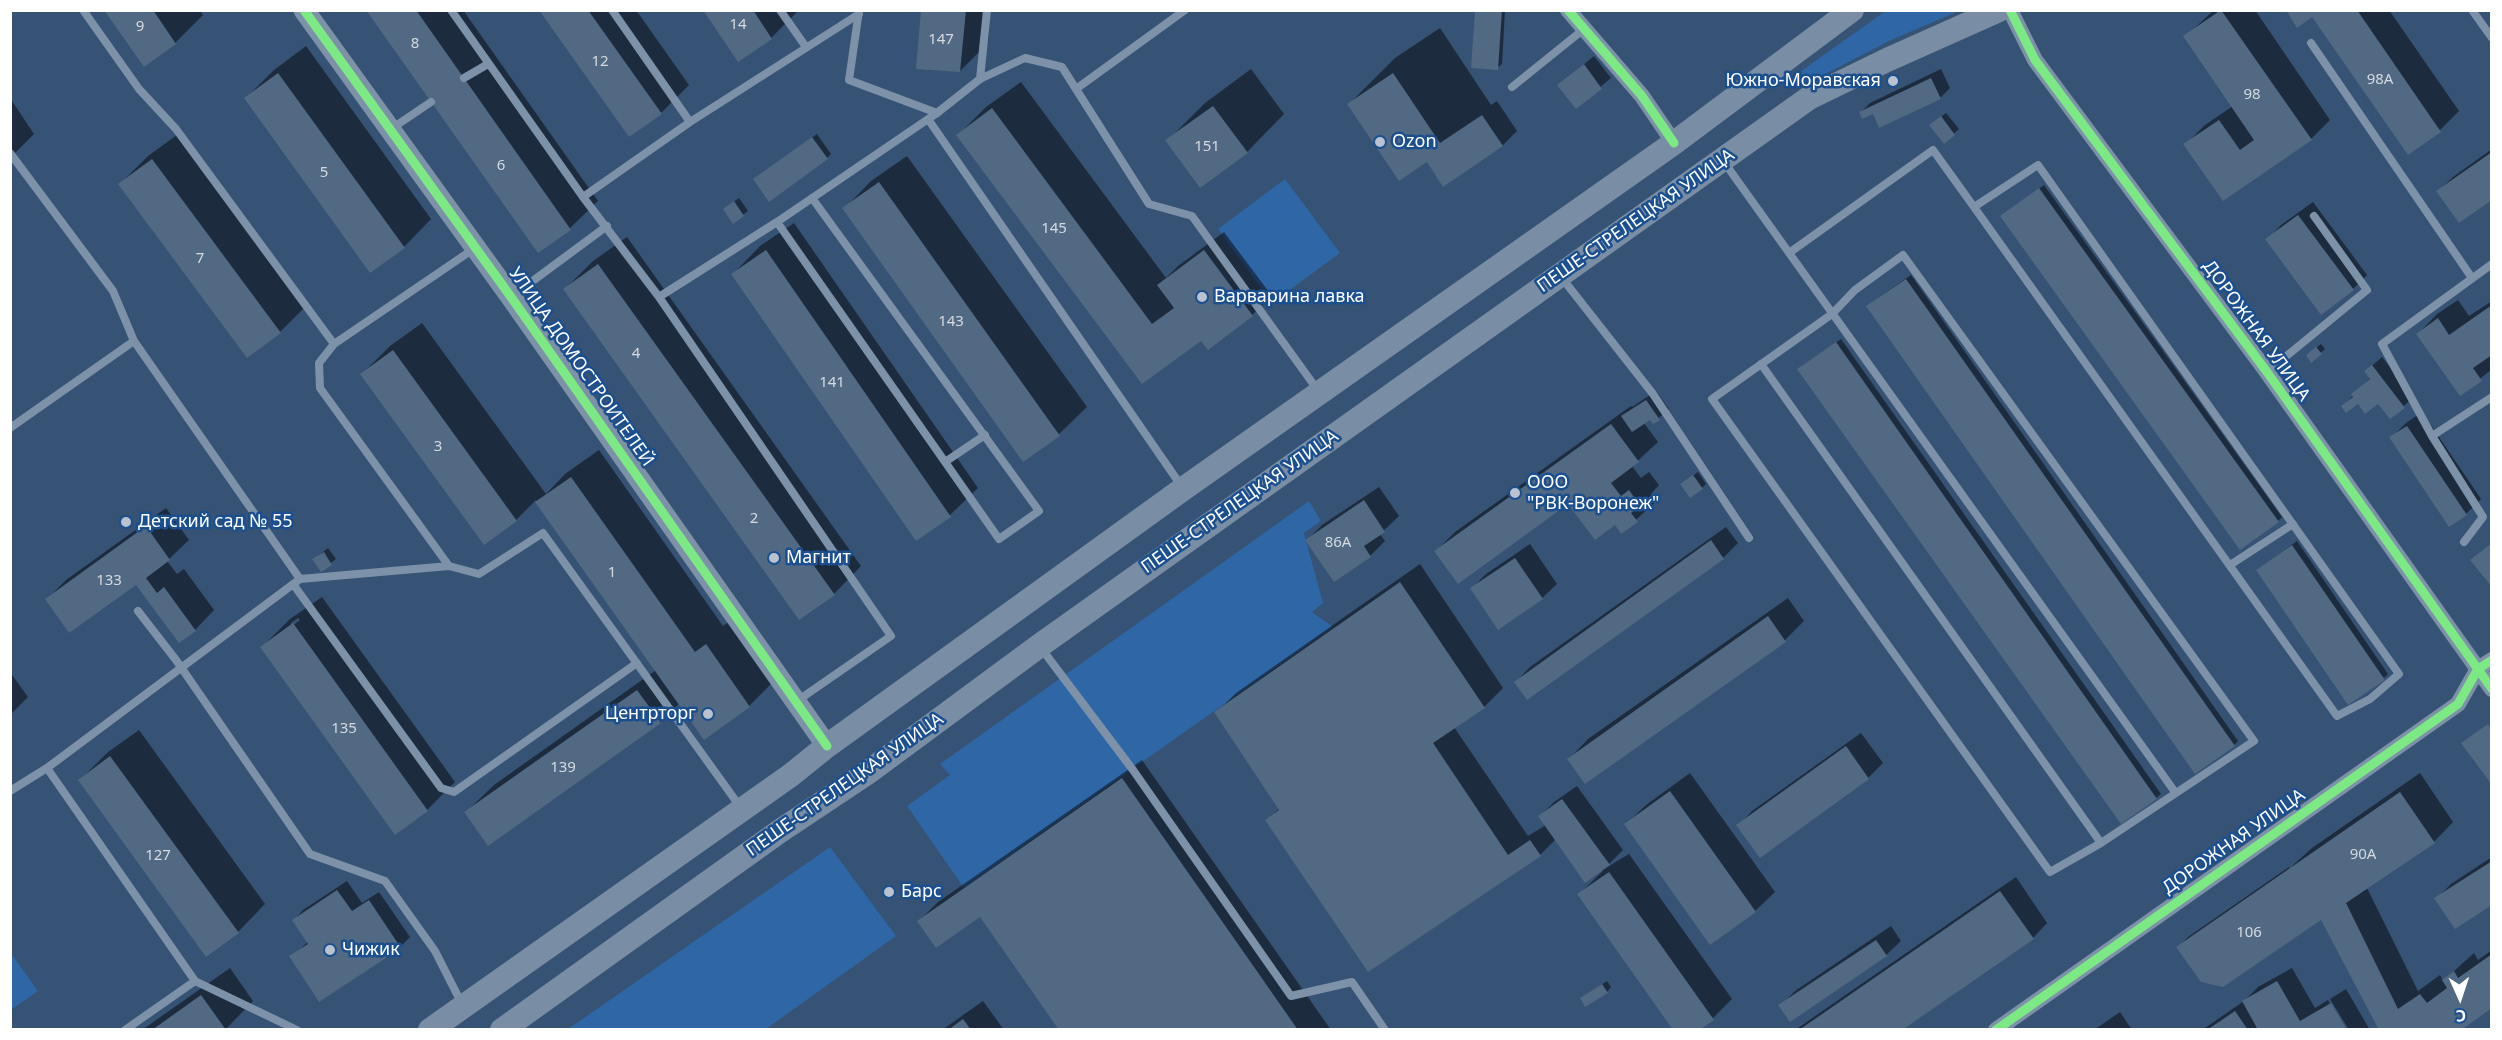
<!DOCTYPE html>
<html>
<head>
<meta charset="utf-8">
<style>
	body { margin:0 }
	#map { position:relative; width:2502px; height:1040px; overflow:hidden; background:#365274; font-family:"Noto Sans",sans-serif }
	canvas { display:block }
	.frame { position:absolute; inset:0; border:12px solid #fff; pointer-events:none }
	.north { position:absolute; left:2430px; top:968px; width:60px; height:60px; -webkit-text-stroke:4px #1b4f8f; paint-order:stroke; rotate:177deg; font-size:16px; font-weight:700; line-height:24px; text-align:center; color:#fff }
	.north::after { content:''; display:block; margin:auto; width:21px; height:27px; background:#fff; clip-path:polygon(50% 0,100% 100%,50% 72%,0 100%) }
</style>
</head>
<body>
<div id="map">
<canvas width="2502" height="1040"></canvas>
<div class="frame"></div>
<div class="north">С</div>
</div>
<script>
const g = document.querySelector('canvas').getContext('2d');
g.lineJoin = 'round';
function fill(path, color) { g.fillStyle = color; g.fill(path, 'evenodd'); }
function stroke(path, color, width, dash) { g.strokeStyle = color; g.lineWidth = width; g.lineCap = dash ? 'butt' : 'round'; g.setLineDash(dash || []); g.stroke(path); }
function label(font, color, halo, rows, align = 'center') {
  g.font = font + ' "Noto Sans",sans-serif'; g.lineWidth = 5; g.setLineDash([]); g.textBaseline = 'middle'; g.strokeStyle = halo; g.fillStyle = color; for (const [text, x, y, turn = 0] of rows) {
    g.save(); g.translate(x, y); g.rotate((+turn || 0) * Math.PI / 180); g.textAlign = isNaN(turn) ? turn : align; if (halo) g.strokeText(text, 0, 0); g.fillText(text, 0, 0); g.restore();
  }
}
fill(new Path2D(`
	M1887,10l72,1 -68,29 -85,44 -9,-10z
	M1285,179l55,74 -68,50 -54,-74z
	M1309,501l12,20 -17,12 19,70 -11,9 21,15 -369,261 -57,-82 43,-31 -10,-11z
	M830,847l66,89 -130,93h-198z
	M10,952l28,39 -27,19h-1z`), '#2f66a5');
fill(new Path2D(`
	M106,10h94l3,5 -28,28 -31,22z
	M368,10h95l135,191 -28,27 -32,23z
	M541,10h95l53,75 -28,28 -32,22z
	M705,10h94l-28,28 -32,22z
	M923,10h67l-2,33 -28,28z
	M1476,10h29l-3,54 -5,4z
	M2214,10h41l75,110 -19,19 -88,60 -38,-54 20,-20 28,-19 -48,-69z
	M2287,10h102l70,101 -19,19 -127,-115z
	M1440,28l51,77 6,-4 20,30 -14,14 -59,40 -15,-23 -80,-58 46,-46z
	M306,46l125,173 -27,28 -158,-149 28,-28z
	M1594,56l17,22 -35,29 -17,-22z
	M1251,69l33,45 -37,38 -80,-11 38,-38z
	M1941,69l9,19 -10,10 -79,14 9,-9z
	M1021,82l145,196 12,-12 46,-34 48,64 -20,19 -51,24 -59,43 -184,-247 28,-28z
	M10,98l24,36 -24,24z
	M1946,113l13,16 -15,13 -9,-21z
	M181,132l127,172 -28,28 -32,24 -128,-172 28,-28z
	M817,134l14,20 -4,4 -67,17z
	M2492,149v49l-54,-7 15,-14z
	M907,156l180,251 -28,27 -215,-225 27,-28z
	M2044,185l238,332 -4,4 -271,-309z
	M739,198l9,13 -14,10 -5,-16z
	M2313,202l54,73 -14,14 -86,-49 14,-15z
	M794,223l184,265 -28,27 -33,24 -184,-265 27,-28z
	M627,237l234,329 -27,28 -269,-305 28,-28z
	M1911,275l327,466 -4,4 -362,-443z
	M2458,300l11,16 23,-15v68l-31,25 -43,-60 19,-20z
	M422,323l124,171 19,-20 34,-24 124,176 11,-8 43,60 -28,28 -69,-3 -20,19 -194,90 28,-27 162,-115 -120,-170 -20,20 -32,23 -122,-169 28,-28z
	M1841,339l320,455 -5,4 -353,-433z
	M2321,344l4,5 -13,12v-10z
	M2382,357l32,40 -23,20 -12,-16 -21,1 -15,4 28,-29 -5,-6z
	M1656,391l13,18 -15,13 -3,-4 -7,5 14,19 -26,24 9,12 8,-6 10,13 -8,9 6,7 -35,31 -7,-9 -47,-21 -132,49 19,-19 176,-126 1,1z
	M2422,412l59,87 -15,15 -75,-76 15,-15z
	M1698,472l8,12 -4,4 -20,-4z
	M1379,487l20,29 -19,18 5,7 -15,15 -63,-16 15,-15z
	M166,508l23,32 -22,21 10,13 7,-5 30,41 -19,20 -58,-47 -90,16 19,-19z
	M1726,527l12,16 -15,15 -195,140 -12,-16 14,-15z
	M2297,541l91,133 -4,4 -127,-108z
	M1530,544l27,40 -15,14 -70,-10 14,-14z
	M328,548l8,11 -15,11 -7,-11z
	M1420,564l83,124 -19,19 -30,20 74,109 18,-11 -6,-9 14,-14 23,-16 46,64 -19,19 25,-15 103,145 -19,19 -134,-124 24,-23 -47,-32 -16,16 -172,115 -101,-150 13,-12 -64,-95 20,-20z
	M322,597l133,185 -28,28 -165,-163 28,-28zM298,618l2,2 -9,7v-4z
	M1788,598l16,23 -19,19 -200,142 -16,-23 19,-20z
	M10,672l18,25 -18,18z
	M139,730l126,174 -27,28 -158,-152 28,-28z
	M1861,733l22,30 -15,15 -108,78 -22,-30 14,-15z
	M1142,760l189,270h-270l-81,-115 -61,6 19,-19z
	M1690,773l85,119 -20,19 -44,32 -85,-119 20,-19z
	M2420,773l33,49 -19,20 -67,46 51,103 22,-16 3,6 31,-28 4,7 14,-10v56l-112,24 -59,-112 -143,29 10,-10 101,-70 34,49h4l-35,-50 20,-18z
	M2492,857v46l-56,-4 15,-15z
	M2016,877l31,46 -14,15 -134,92h-104z
	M347,881l15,22 17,-11 31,45 -10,10 -109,10 17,-15 -14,-22 9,-10z
	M1891,926l10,15 -15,14 -106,51 15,-15z
	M230,968l23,33 -28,29h-83z
	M2292,968l23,40 13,-8 17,30h-143l42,-29 14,-14z
	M1607,981l4,6 -4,5 -25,6z
	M2346,989l24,41h-21l-19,-31z
	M983,1001l21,29h-62z
	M2120,1012l12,18h-38z`), '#0007');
fill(new Path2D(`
	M104,10h49l23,34 -32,23z
	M366,10h50l155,220 -33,23z
	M539,10h49l74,104 -33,23z
	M703,10h50l19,29 -34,23z
	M921,10h45l-6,62 -44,-3z
	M1475,10h27l-4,60 -27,-2z
	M2221,10l91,130 -89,61 -40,-57 36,-24 21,30 14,-10 -71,-104z
	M2286,10h71l84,122 -33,23 -96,-138 -15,11z
	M1584,64l18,25 -26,20 -19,-24z
	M278,73l127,175 -35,25 -126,-175z
	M1393,73l47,70 42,-28 21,31 -60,41 -16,-25 -28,19 -52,-77z
	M1931,78l10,21 -62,29 -6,-14 -11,5 -3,-7z
	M1213,106l35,47 -48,35 -35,-48z
	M992,108l160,216 22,-16 -17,-23 47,-35 49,66 -45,34 -7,-9 -59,43 -186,-249z
	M1941,116l14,19 -11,9 -15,-19z
	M812,137l16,22 -59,43 -16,-23z
	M2492,152v48l-33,23 -23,-32z
	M152,159l129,174 -34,25 -129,-174z
	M879,182l181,254 -37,26 -181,-254z
	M2039,188l240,334 -39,28 -240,-334z
	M734,201l10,15 -11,8 -10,-15z
	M2298,215l56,75 -33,25 -56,-76z
	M766,250l185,267 -35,24 -185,-267z
	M598,264l237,331 -36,25 -236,-331z
	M1906,279l329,467 -40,28 -329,-468z
	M2492,305v50l-19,13 9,13 -22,15 -44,-62 22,-16 11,17z
	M1836,342l321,457 -36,25 -324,-455z
	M2316,347l6,7 -11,9 -5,-8z
	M393,350l124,171 -33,24 -124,-171z
	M2372,365l33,43 -15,11 -12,-15 -13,10 -7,-10 -12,9 -5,-7 12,-9 -2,-3 19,-15 -6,-8z
	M1646,400l14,20 -7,4 -3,-4 -18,12 -11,-16z
	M1611,424l28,38 -28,21 10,13 8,-6 11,16 -9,7 7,9 -17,12 -6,-9 -20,15 -27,-36 -110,80 -24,-33z
	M2407,426l60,89 -18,12 -60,-90z
	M1693,475l10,14 -13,9 -10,-14z
	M571,477l124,175 11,-8 44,63 -46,33 -169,-238z
	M1364,500l21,32 -21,14 7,11 -37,25 -29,-42z
	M146,526l24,34 -24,18 11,15 7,-6 32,44 -17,12 -43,-58 -67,48 -24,-34z
	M1711,540l13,19 -197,141 -13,-18z
	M2492,543v44l-22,-27z
	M2292,545l93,135 -37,25 -92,-135z
	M324,552l8,13 -11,7 -9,-13z
	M1515,558l28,41 -45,31 -28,-42z
	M1400,582l85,126 -52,35 75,112 22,-15 11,16 -173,116 -103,-152 14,-10 -65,-98z
	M1768,616l18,26 -201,142 -18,-25z
	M293,623l135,188 -33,24 -135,-188z
	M637,690l24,33 -173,123 -24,-34z
	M2488,724l4,6v55l-31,-42z
	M1846,746l23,33 -109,79 -24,-33z
	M110,756l129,177 -33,24 -128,-177z
	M1122,778l176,252h-239l-79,-113 -44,31 -19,-27z
	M1670,791l86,121 -46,33 -86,-121z
	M2400,792l35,51 -89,60 52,106 22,-15 7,9 20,-15 -5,-8 12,-9 4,7 34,-24v54l-31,22h-82l-58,-110 -98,67 -22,-5 -25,-35z
	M1562,799l48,66 -25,18 -47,-67z
	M2492,861v44l-37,24 -21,-31z
	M1609,872l105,148 -15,10h-26l-96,-136z
	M337,890l15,21 17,-11 32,48 -82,54 -30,-46 19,-12 -16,-24z
	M2000,891l34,48 -132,91h-103z
	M1876,940l11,16 -97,66 -12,-17z
	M2277,981l23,40 31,-18 16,27h-89l-16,-29z
	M1602,984l6,9 -23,14 -5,-9z
	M201,995l25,35h-74z
	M2235,1011l13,19h-41z
	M963,1019l8,11h-23z`), '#526984');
stroke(new Path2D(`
	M83,10l56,79 37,40 158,215
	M451,10l132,187 76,100 232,339 -94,65
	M612,10l78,112
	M780,10l26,37
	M2472,10l20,28
	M859,11l-10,69 88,33
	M2311,43l161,235
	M464,78l24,-14
	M980,79l7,-69
	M1512,87l72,-58
	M1076,89l109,-79
	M928,119l254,368
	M391,129l40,-27
	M10,153l103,138 21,50 166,238
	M1724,162l451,630
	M583,197l107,-75 169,-108
	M777,222l222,317 40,-28 -227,-313
	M475,248l-141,96 -15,19 1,25 129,178 30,8 64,-41 198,275
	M1789,253l144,-103 41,57 363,509 33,-17 29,-25 -361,-509 -64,42
	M1903,255l351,486 -153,102 -51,29 -338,-473 120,-85 23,-24z
	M1562,278l91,116 96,144
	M511,297l96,-71
	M659,297l118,-75 160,-109 43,-34 45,-21 37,9 87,137 43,12 127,176
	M1761,364l340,479
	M2267,372l100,-82 -53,-74
	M10,428l124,-87
	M2432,436l-50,-92 110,-80
	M945,462l40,-27
	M2464,542l19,-25 -51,-81 60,-39
	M2230,565l63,-41
	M293,584l148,204 13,4 183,-129
	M138,611l38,49 134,194 75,27 50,70 28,55
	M1041,648l92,122 158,226 61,-14 33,48
	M47,768l148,213 -70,49
	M10,791l37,-23 253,-189 149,-13
	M195,981l102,49`), '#7d92a8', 8);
stroke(new Path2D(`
	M1568,10l74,86 32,47
	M2010,10l25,50 232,312 225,317
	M1996,1030l462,-326 20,-35 14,-9`), '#7d92a8', 16);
stroke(new Path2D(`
	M304,10l207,287 316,449`), '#7d92a8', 21);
stroke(new Path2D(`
	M430,1030l361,-255 36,-29 356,-257 491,-346 178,-133
	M502,1030l278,-199 87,-58 172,-127 770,-548 78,-38 112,-50`), '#798da4', 24);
stroke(new Path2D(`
	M304,10l207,287 316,449
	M1568,10l74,86 32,47
	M2010,10l25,50 232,312 225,317
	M1996,1030l462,-326 20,-35 14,-9`), '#7ce984', 9);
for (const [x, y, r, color] of [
	[1893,81,6,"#b9c2ce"],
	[1380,142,6,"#b9c2ce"],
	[1202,297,6,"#b9c2ce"],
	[1515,493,6,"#b9c2ce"],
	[126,522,6,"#b9c2ce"],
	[774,558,6,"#b9c2ce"],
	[708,714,6,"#b9c2ce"],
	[889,892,6,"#b9c2ce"],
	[330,950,6,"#b9c2ce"]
]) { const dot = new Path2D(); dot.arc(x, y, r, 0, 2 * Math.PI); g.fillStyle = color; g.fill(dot); stroke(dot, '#1b4f8f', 2); }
label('15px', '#d4dae0', null, [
	["14",738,25],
	["9",140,27],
	["147",941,40],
	["8",415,44],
	["12",600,62],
	["98А",2380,80],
	["98",2252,95],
	["151",1207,147],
	["6",501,166],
	["5",324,173],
	["145",1054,229],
	["7",200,259],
	["143",951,322],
	["4",636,354],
	["141",832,383],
	["3",438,447],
	["2",754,519],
	["86А",1338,543],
	["1",612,573],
	["133",109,581],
	["135",344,729],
	["139",563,768],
	["90А",2363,855],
	["127",158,856],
	["106",2249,933]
]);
label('18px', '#fff', '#1b4f8f', [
	["Южно-Моравская",1881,81,"right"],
	["Ozon",1392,142],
	["Варварина лавка",1214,297],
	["ООО",1527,483],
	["\"РВК-Воронеж\"",1527,504],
	["Детский сад № 55",138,522],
	["Магнит",786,558],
	["Центрторг",696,714,"right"],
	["Барс",901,892],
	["Чижик",342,950]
], 'left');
label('18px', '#fff', '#1b4f8f', [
	["ПЕШЕ-СТРЕЛЕЦКАЯ УЛИЦА",1636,221,-35],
	["ДОРОЖНАЯ УЛИЦА",2256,331,54],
	["УЛИЦА ДОМОСТРОИТЕЛЕЙ",581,367,55],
	["ПЕШЕ-СТРЕЛЕЦКАЯ УЛИЦА",1240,502,-35],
	["ПЕШЕ-СТРЕЛЕЦКАЯ УЛИЦА",845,785,-35],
	["ДОРОЖНАЯ УЛИЦА",2234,842,-35]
]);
</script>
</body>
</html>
